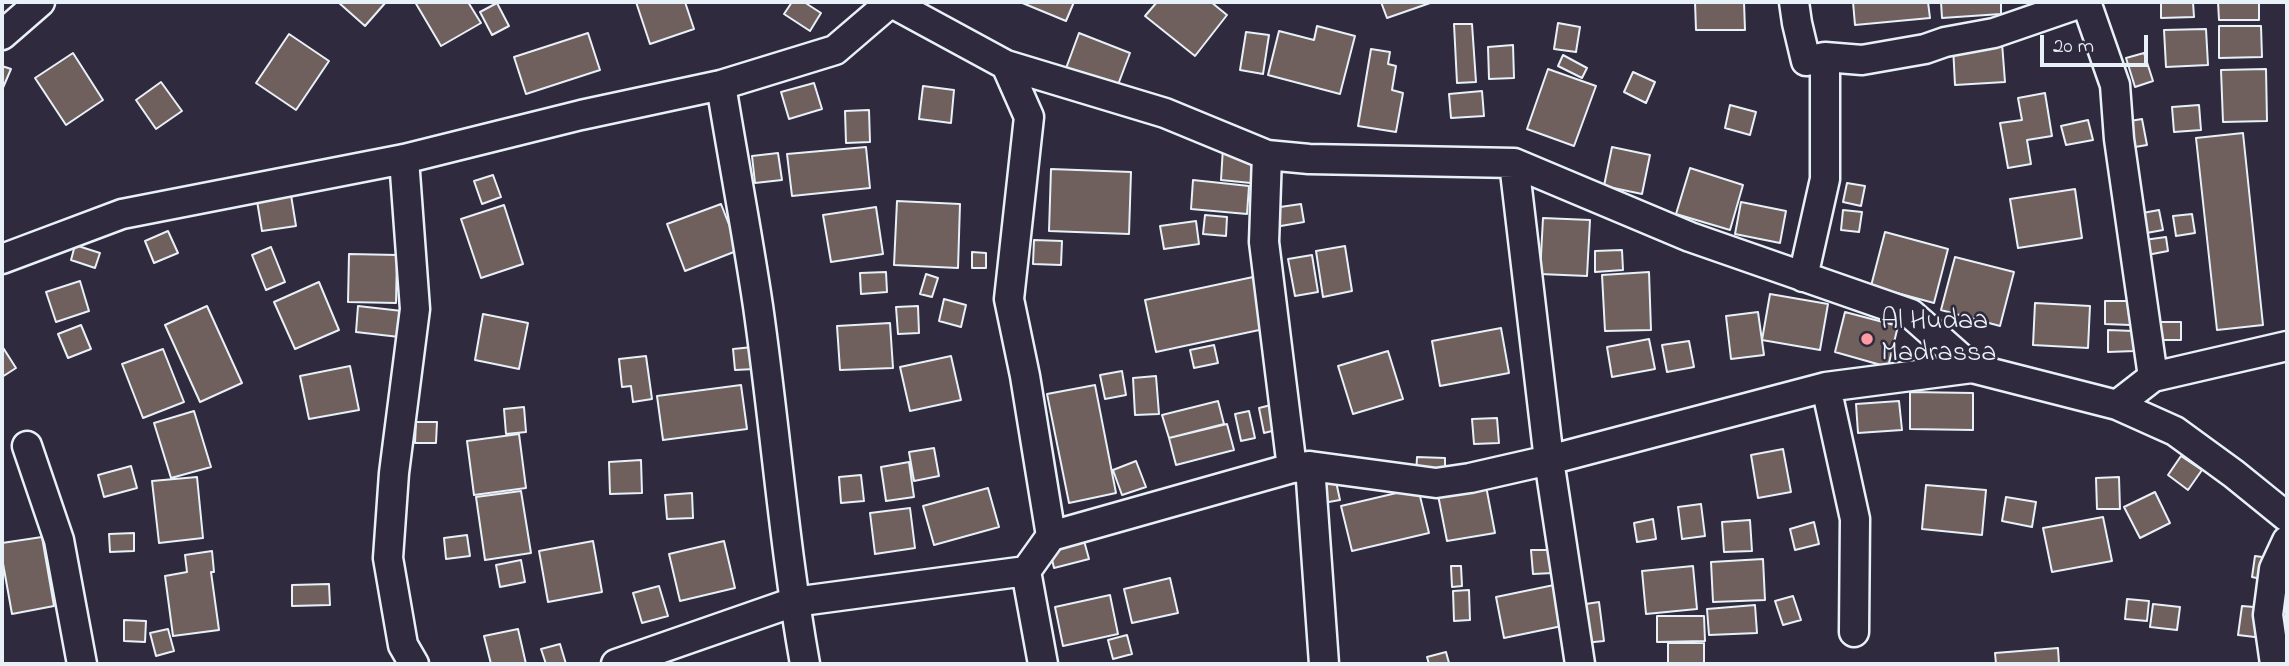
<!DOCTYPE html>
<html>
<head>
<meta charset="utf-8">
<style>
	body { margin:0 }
	#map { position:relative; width:2289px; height:666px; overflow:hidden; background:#2f2a3d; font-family:"Indie Flower",sans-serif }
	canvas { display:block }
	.frame { position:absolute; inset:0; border:4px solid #e8f1f8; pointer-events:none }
	.scale { position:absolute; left:2040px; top:35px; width:108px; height:32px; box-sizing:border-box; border:4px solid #e8f1f8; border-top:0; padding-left:9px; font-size:21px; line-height:24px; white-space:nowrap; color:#e8f1f8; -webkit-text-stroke:5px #2f2a3d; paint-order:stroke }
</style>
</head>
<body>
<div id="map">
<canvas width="2289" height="666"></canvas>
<div class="frame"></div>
<div class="scale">20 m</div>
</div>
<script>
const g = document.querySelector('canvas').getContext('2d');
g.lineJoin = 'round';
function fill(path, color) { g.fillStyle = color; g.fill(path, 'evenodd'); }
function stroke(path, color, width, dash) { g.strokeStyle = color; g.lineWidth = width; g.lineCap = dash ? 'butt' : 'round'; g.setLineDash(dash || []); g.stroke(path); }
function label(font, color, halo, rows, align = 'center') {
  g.font = font + ' "Indie Flower",sans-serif'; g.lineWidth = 5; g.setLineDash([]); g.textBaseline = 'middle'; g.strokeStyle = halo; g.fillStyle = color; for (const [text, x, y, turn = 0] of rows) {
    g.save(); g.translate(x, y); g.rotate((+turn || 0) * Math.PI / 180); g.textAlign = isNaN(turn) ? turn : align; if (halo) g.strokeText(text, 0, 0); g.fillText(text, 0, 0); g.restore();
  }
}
const building = new Path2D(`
	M338,2h48l-21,24z
	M415,2h53l13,21 -40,23z
	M636,2h49l9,27 -44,15z
	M792,2h12l17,11 -11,18 -26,-17z
	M1020,2h54l-8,19z
	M1157,2h54l16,13 -32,41 -50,-40z
	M1381,2h52l-46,16z
	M1695,2h49l1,28h-49z
	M1853,2h75l2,16 -75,7z
	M1941,2h60v12l-59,4z
	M2161,2h32l1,15 -33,1z
	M2218,2h41v18h-40z
	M497,3l12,23 -17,9 -12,-23z
	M1558,23l22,4 -4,25 -22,-3z
	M1454,24h18l4,58 -19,1z
	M1317,26l38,10 -15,58 -72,-19 11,-44 35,9z
	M2219,26h42l1,31 -43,1z
	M2206,29l2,36 -42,2 -2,-37z
	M1246,32l23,3 -6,39 -23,-4z
	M588,33l12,37 -74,24 -12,-37z
	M1079,33l51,20 -14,37 -51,-19z
	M289,34l40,27 -33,49 -40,-27z
	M2002,43l3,39 -50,3 -2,-39z
	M1513,45l1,33 -25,1 -1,-32z
	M1371,49l19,3 -2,12 8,2 -4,24 11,3 -7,39 -38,-6z
	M73,53l30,47 -37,25 -31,-47z
	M2144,53l9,28 -18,6 -9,-29z
	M1563,55l24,13 -5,10 -24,-12z
	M2,66l9,3 -9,21z
	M1548,69l48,17 -22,60 -47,-17z
	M2266,69l1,52 -44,1 -2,-52z
	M1633,72l22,10 -9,21 -22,-11z
	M161,82l21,29 -26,18 -20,-29z
	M814,83l8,26 -33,10 -8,-27z
	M923,86l31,4 -3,33 -32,-4z
	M1482,91l2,25 -33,2 -2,-24z
	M2045,93l7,43 -25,4 4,24 -23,4 -8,-45 22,-3 -4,-22z
	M1730,105l26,7 -6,23 -25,-7z
	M2199,105l2,25 -27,2 -2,-25z
	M869,110l1,32 -24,1 -1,-32z
	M2142,119l5,26 -18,3 -5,-26z
	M2088,120l5,20 -27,5 -5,-19z
	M2243,133l20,192 -46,5 -21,-192z
	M866,147l4,41 -78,8 -5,-42z
	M1223,147l31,3 -3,33 -30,-3z
	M1612,147l38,8 -8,39 -38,-8z
	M778,153l4,27 -27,3 -3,-27z
	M1690,168l53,17 -13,45 -54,-16z
	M1051,169l80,3 -2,62 -80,-3z
	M493,175l8,22 -19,7 -8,-23z
	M1193,180l56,6 -2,28 -56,-5z
	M1847,183l18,3 -4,20 -18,-4z
	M2075,189l7,49 -64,10 -8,-49z
	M291,195l5,31 -34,5 -5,-30z
	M897,201l63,3 -2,64 -64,-3z
	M1741,202l45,9 -6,32 -45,-9z
	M721,204l18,46 -54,21 -18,-47z
	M1301,204l3,18 -29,5 -2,-19z
	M504,205l19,59 -42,14 -20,-59z
	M876,207l7,47 -52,8 -8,-47z
	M1843,210l19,2 -3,20 -18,-2z
	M2159,210l4,20 -22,4 -4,-20z
	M2192,214l3,19 -19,3 -3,-20z
	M1205,215l22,2 -1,19 -23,-2z
	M1543,218l47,2 -3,56 -47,-2z
	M1196,221l3,23 -35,5 -4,-23z
	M168,231l10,22 -24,10 -9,-22z
	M1885,232l63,17 -14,54 -63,-17z
	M2166,237l2,14 -21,4 -3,-15z
	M1034,240l28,1 -1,24 -28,-1z
	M75,245l25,8 -5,15 -24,-8z
	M1345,246l7,45 -29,6 -7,-46z
	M271,247l14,35 -19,8 -14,-35z
	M1622,250l1,20 -28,2v-21z
	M972,252l14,1v15h-14z
	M349,254l48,1 -1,48 -48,-1z
	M1312,255l6,37 -23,4 -7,-37z
	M1955,257l59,15 -14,54 -59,-16z
	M886,272l1,20 -26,2 -1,-21z
	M1649,272l2,58 -46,1 -3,-56z
	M926,274l12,4 -6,19 -12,-3z
	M1253,277l11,52 -108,23 -11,-52z
	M80,281l9,30 -33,11 -10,-30z
	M319,282l20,48 -44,19 -21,-47z
	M1770,294l58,10 -8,46 -58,-10z
	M944,299l22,6 -5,22 -22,-6z
	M2105,301h25v24l-25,-1z
	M2035,303l55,3 -2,42 -55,-3z
	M207,306l35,77 -42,19 -35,-77z
	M358,306l44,5 -3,26 -43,-5z
	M918,306l1,27 -21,1 -2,-27z
	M1758,312l6,43 -33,4 -5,-43z
	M1845,312l53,14 -10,41 -53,-15z
	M483,314l45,9 -9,46 -44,-9z
	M2157,322h24v18h-24z
	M890,323l3,45 -53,2 -3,-44z
	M81,325l10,24 -23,9 -10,-24z
	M1501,328l8,45 -69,13 -8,-45z
	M2108,330l26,1 1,20 -27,1z
	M1649,339l6,30 -43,8 -5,-30z
	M1689,341l5,26 -27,5 -5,-27z
	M1214,345l4,18 -24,5 -4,-18z
	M2,346l14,22 -14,9z
	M753,347l2,22 -20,1 -2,-21z
	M163,349l21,53 -41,16 -21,-54z
	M1388,351l15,48 -50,15 -15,-48z
	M646,356l6,43 -19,3 -2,-16 -9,1 -3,-28z
	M951,356l10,44 -51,11 -10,-44z
	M350,366l9,44 -50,9 -9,-43z
	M1122,371l4,24 -21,4 -5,-24z
	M1156,376l3,38 -24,1 -2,-37z
	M741,385l6,44 -84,11 -6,-44z
	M1095,385l21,108 -47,10 -22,-109z
	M1910,392l63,1v37l-63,-1z
	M1218,401l6,23 -55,14 -7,-23z
	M1899,401l3,29 -44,3 -2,-29z
	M1275,404l5,25 -16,4 -5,-25z
	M524,407l2,25 -20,2 -2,-25z
	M194,411l17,56 -40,11 -17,-55z
	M1249,411l6,27 -14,3 -6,-27z
	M1497,418l2,25 -25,1 -2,-25z
	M416,422h21l-1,21h-21z
	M1227,424l7,26 -58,15 -7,-27z
	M519,434l7,54 -52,7 -7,-54z
	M934,448l5,28 -25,5 -5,-29z
	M1783,449l8,43 -33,6 -7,-43z
	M2181,456l21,14 -14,20 -20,-15z
	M1417,457l28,1v19l-29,-1z
	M641,460l1,33 -32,1 -1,-32z
	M1136,461l10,26 -24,8 -9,-25z
	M909,462l5,35 -28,4 -5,-34z
	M131,466l6,22 -33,9 -6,-22z
	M861,475l3,26 -23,2 -2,-26z
	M197,477l6,61 -44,5 -7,-62z
	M1335,477l5,23 -17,3 -5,-23z
	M2119,477l1,32h-23l-1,-31z
	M1926,485l60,5 -4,45 -60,-6z
	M1486,486l9,47 -48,8 -9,-46z
	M988,488l11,39 -65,18 -11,-39z
	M1418,488l11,45 -77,18 -11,-45z
	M521,491l10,62 -46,7 -9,-63z
	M2155,492l15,31 -30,15 -16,-31z
	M692,493l1,25 -26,1 -2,-24z
	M2006,497l30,5 -4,25 -30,-6z
	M1701,504l4,32 -23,3 -4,-32z
	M910,508l5,40 -40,6 -5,-41z
	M2103,517l9,44 -60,11 -9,-44z
	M1653,519l3,20 -19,3 -3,-19z
	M1750,520l2,31 -28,1 -2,-30z
	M1814,522l5,22 -24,6 -5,-21z
	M134,533v18l-24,1 -1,-18z
	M467,535l3,21 -24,3 -2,-21z
	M42,537l12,69 -42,8 -10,-56v-15z
	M1083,537l6,22 -35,9 -5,-21z
	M593,541l9,51 -54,10 -9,-51z
	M724,541l11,47 -55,13 -11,-47z
	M1531,550h21l1,23 -20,1z
	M212,551l2,21h-3l8,58 -46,6 -8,-60 22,-4 -2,-17z
	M2255,556l15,2 -4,22 -14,-3z
	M1763,559l2,41 -52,2 -2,-40z
	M521,560l4,22 -25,5 -4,-22z
	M1451,566h10l1,20 -10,1z
	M1693,566l4,43 -51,5 -4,-43z
	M1170,578l8,35 -46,10 -8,-34z
	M329,584l1,21 -38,1v-21z
	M1554,585l8,41 -58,12 -8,-41z
	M659,586l9,30 -26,7 -9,-30z
	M1469,590l1,30 -16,1 -1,-30z
	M2287,590v26l-7,1 -2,-26z
	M1110,595l8,39 -55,12 -8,-39z
	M1793,596l8,24 -18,5 -8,-24z
	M2127,599l22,2 -2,20 -22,-2z
	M1599,602l5,39 -20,2 -5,-38z
	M2153,604l27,3 -3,23 -27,-3z
	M1755,605l2,28 -48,2 -2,-26z
	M2242,606l25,2 -4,30 -25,-3z
	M1657,616h47l1,25 -48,1z
	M124,620l22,1 -1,21 -21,-1z
	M168,629l6,22 -18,5 -6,-23z
	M518,629l8,35h-35l-7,-28z
	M1127,635l5,19 -19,5 -5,-19z
	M1668,643h36v21h-36z
	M560,644l6,20h-20l-5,-15z
	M2058,648l1,16h-63l-1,-11z
	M1446,652l3,11 -20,1 -2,-7z`);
fill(building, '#6f5f5d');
stroke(building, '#e8f1f8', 2);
const minor = new Path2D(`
	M890,2l116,63 159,48 102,42 42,4 205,4 176,74 221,77 61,54 145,37 58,26 59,43 53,43
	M1794,2l3,21 9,38 19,-4 37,3 63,-11 20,-7 49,-9 90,-31
	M2086,2l29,83 4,54 34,238
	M2,35l38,-33
	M1006,65l23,52 -20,182 16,77 26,160
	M721,85c12,74 26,147 37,221 17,119 26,240 47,358
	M1267,155l-3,87 28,226
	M404,159l11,150 -21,164 -6,85 15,87 11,19
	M1514,163l35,297 31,204
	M2,259l120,-45 282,-55 177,-44 140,-30 114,-35 56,-48
	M1803,277l22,-98v-122
	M1826,387l29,132 -1,113
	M2117,405l36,-28 134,-31
	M27,446l32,94 23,124
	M1310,466l14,198
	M1026,571l17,93
	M616,664l178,-62 232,-31 25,-35 241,-68 18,-2 126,17 34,-5 79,-18 277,-73 146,-19
	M2275,664l-7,-49 6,-46 13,-28`);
stroke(minor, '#e8f1f8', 33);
stroke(minor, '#2f2a3d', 28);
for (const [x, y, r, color] of [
	[1867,339,7,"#ff9aa2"]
]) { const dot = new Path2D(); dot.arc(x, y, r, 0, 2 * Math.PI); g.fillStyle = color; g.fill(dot); stroke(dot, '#2f2a3d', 2.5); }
label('28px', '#e8f1f8', '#2f2a3d', [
	["Al Hudaa",1881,323],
	["Madrassa",1881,355]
], 'left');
</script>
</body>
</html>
